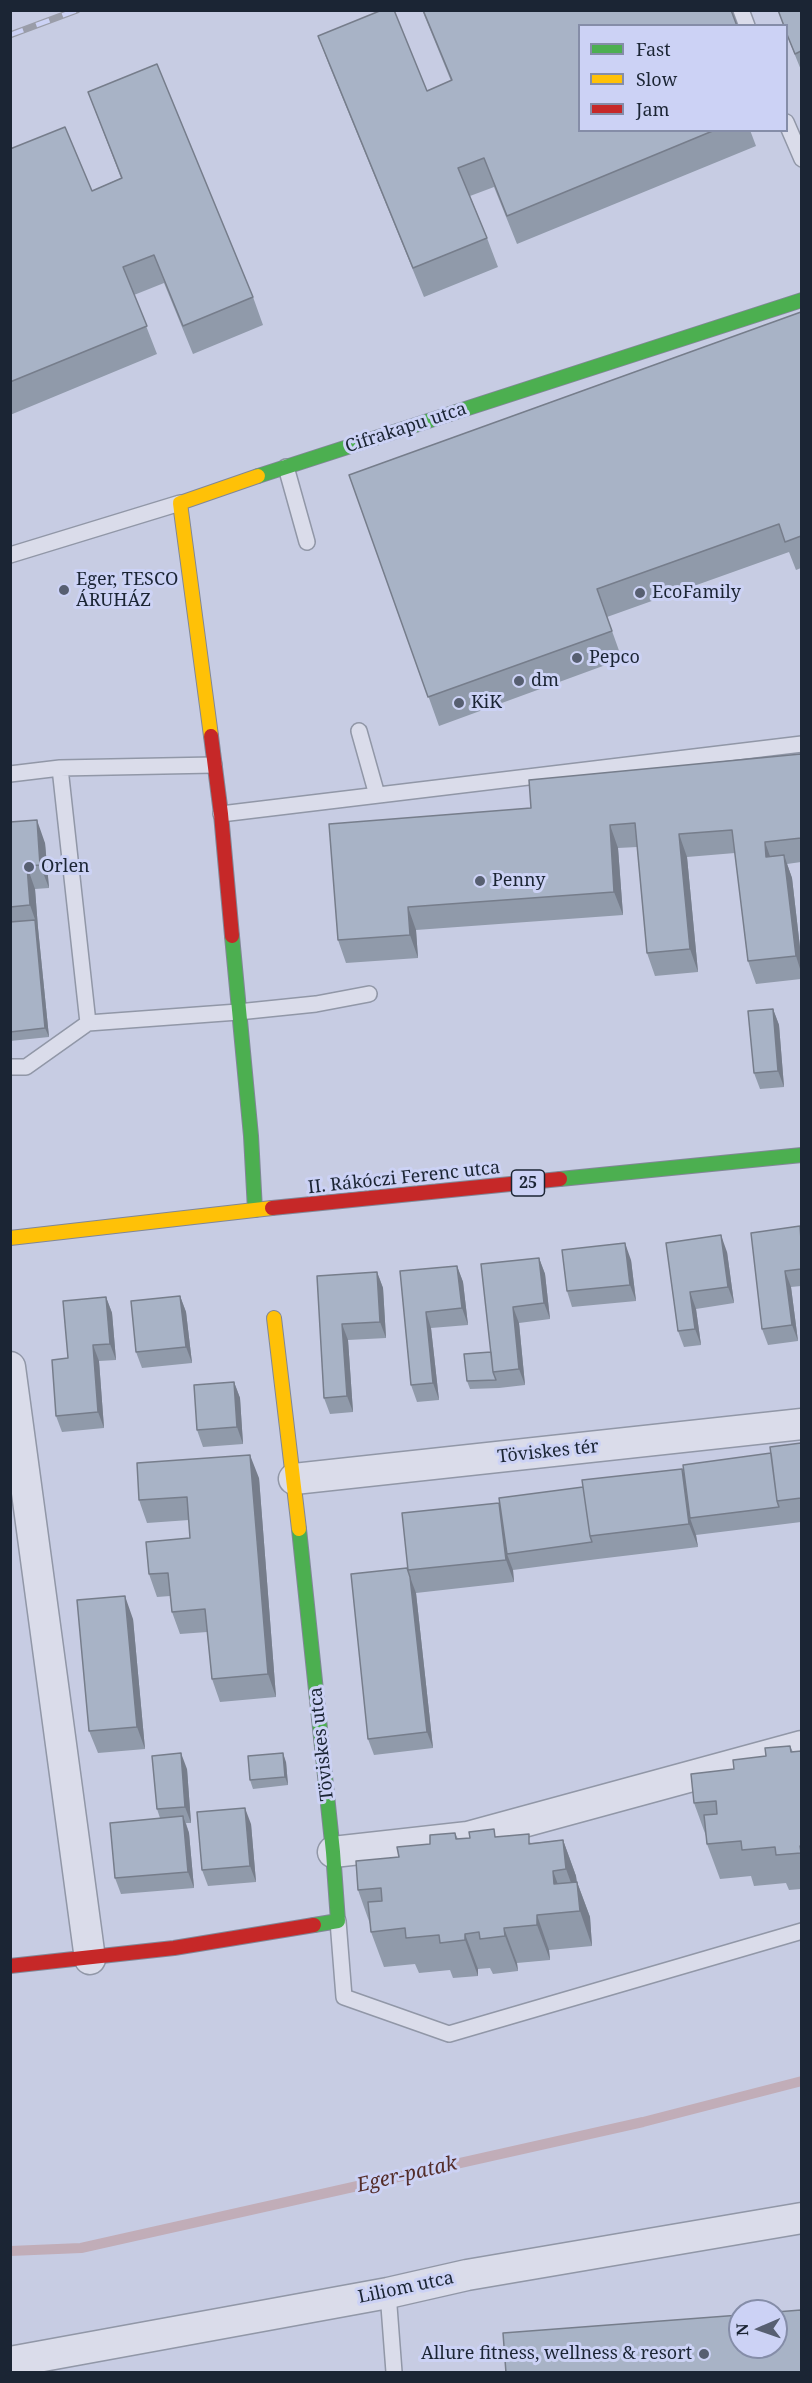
<!DOCTYPE html>
<html>
<head>
<meta charset="utf-8">
<style>
	body { margin:0 }
	#map { position:relative; width:812px; height:2383px; overflow:hidden; background:#c7cce3; font-family:"Noto Serif",serif }
	canvas { display:block }
	.frame { position:absolute; inset:0; border:12px solid #1b2534; pointer-events:none }
	.legend { position:absolute; left:578px; top:24px; width:210px; height:108px; box-sizing:border-box; background:#ccd2f5; border:2px solid #858da8; margin:0; padding:8px 10px; list-style:none; font-size:18px; color:#1b2534 }
	.legend li { display:flex; align-items:center; gap:12px; height:30px }
	.legend b { width:30px; border:2px solid #858da8 }
	.north { position:absolute; left:728px; top:2299px; width:60px; height:60px; box-sizing:border-box; background:#ccd2f5; border:2px solid #858da8; border-radius:50%; rotate:268deg; font-size:16px; font-weight:700; line-height:24px; text-align:center; color:#1b2534 }
	.north::after { content:''; display:block; margin:auto; width:21px; height:27px; background:#575f71; clip-path:polygon(50% 0,100% 100%,50% 72%,0 100%) }
</style>
</head>
<body>
<div id="map">
<canvas width="812" height="2383"></canvas>
<div class="frame"></div>
<ul class="legend">
<li><b style="height:8px;background:#4caf50"></b>Fast</li>
<li><b style="height:8px;background:#ffc107"></b>Slow</li>
<li><b style="height:8px;background:#c62828"></b>Jam</li>
</ul>
<div class="north">N</div>
</div>
<script>
const g = document.querySelector('canvas').getContext('2d');
g.lineJoin = 'round';
function stroke(path, color, width, dash) { g.strokeStyle = color; g.lineWidth = width; g.lineCap = dash ? 'butt' : 'round'; g.setLineDash(dash || []); g.stroke(path); }
function fill(path, color) { g.fillStyle = color; g.fill(path, 'evenodd'); }
function label(font, color, halo, rows, align = 'center') {
  g.font = font + ' "Noto Serif",serif'; g.lineWidth = 6; g.setLineDash([]); g.textBaseline = 'middle'; g.strokeStyle = halo; g.fillStyle = color; for (const [text, x, y, turn = 0] of rows) {
    g.save(); g.translate(x, y); g.rotate((+turn || 0) * Math.PI / 180); g.textAlign = isNaN(turn) ? turn : align; if (halo) g.strokeText(text, 0, 0); g.fillText(text, 0, 0); g.restore();
  }
}
stroke(new Path2D(`
	M10,2251l71,-3 562,-126 159,-41`), '#c1adb8', 10);
const lane = new Path2D(`
	M741,10l6,16
	M786,122l16,37
	M286,467l21,75
	M10,555l170,-52
	M359,731l18,64
	M60,768l28,255
	M10,774l50,-6 154,-3
	M221,814l581,-70
	M10,1067h16l62,-44 150,-11 78,-8 53,-10
	M338,1921l6,76 105,37 353,-103
	M388,2293l6,79`);
const street = new Path2D(`
	M10,1367l80,592
	M294,1479l508,-55
	M333,1852l135,-15 334,-91
	M10,2362l378,-69 79,-18 335,-57`);
const fast = new Path2D(`
	M258,476l544,-176
	M232,936l19,200 4,74
	M560,1179l242,-24
	M299,1529l34,323 5,69 -24,4`);
const slow = new Path2D(`
	M211,736l-31,-233 78,-27
	M10,1238l262,-30
	M274,1318l25,211`);
const jam = new Path2D(`
	M211,736l10,78 11,122
	M272,1208l288,-29
	M10,1966l164,-18 140,-23`);
stroke(lane, '#9197a7', 18);
stroke(street, '#9197a7', 33);
stroke(fast, '#818797', 16);
stroke(slow, '#818797', 16);
stroke(jam, '#818797', 16);
stroke(lane, '#dadcea', 15);
stroke(street, '#dadcea', 30);
stroke(fast, '#4caf50', 14);
stroke(slow, '#ffc107', 14);
stroke(jam, '#c62828', 14);
const rail = new Path2D(`
	M10,35l67,-25`);
stroke(rail, '#9a9da9', 7);
stroke(rail, '#ccd2f5', 4.5, [14]);
fill(new Path2D(`
	M422,10h309l-152,120h171l6,16 -239,98 -23,-57 -24,9 17,42 11,29 -74,30 -95,-232 -11,-29 109,55 24,-10z
	M801,10v60l-15,-37z
	M88,92l165,205 10,28 -70,29 -29,-71 -30,12 23,59 -147,61v-266l82,42 29,-13z
	M801,312v256l-5,2 -7,-18 -182,65 15,42 -183,67 -90,-251z
	M801,754v108l-14,2 5,14 9,78v23l-45,5 -8,-23 -13,-108 -48,4 11,115 -43,4 -8,-23 -10,-106 -19,1 5,67 -207,15 2,28 -72,5 -8,-23 193,-132z
	M10,822l35,21 4,45 -14,1 3,39 11,109 -39,4z
	M773,1009l6,16 5,62 -24,2 -6,-16z
	M801,1231v55l-10,1 7,54 -30,4 -6,-16z
	M666,1243l61,9 7,51 -38,6 5,36 -17,2 -6,-16z
	M539,1258l6,16 5,45 -31,4 6,62 -26,3 -29,1 -3,-8 24,-29 -10,-88z
	M631,1260l5,41 -64,6 -5,-16z
	M457,1266l6,16 5,43 -37,3 8,72 -22,2 -6,-17 -11,-114z
	M377,1272l6,16 3,50 -38,2 5,72 -23,2 -6,-16 -7,-122z
	M180,1296l6,16 6,51 -50,5 -6,-16z
	M106,1297l6,16 4,47 -17,1 5,67 -42,4 -6,-16 12,-58z
	M234,1382l6,16 3,46 -40,3 -6,-17z
	M801,1443v79l-105,13 2,12 -100,12 -85,11 1,12 -98,11 17,155 -59,7 -6,-16 39,-171 92,-65 185,-28 87,-22z
	M259,1478l17,219 -56,5 -8,-23 -5,-47 -27,2 -8,-22 -2,-16 -13,1 -8,-23 41,-36 -1,-18 -42,3 -8,-23z
	M133,1619l12,130 -47,4 -9,-22z
	M790,1746l3,6 8,-1v138l-12,1 -3,-7 -32,3 -3,-10 -31,3 -13,-35 -1,-8 -12,-33 40,-34z
	M286,1762l2,23 -35,4 -3,-9z
	M187,1769l4,54h-5l3,10 5,55 -73,6 -6,-16 45,-60 -3,-9z
	M251,1824l5,58 -48,4 -6,-16z
	M455,1833l3,6 39,-2 35,6 31,-3 13,36 1,6 13,35 2,29 -43,4 1,10 -33,3 1,8 -25,3 -3,-6 -12,1v7l-25,2 -3,-8 -31,3 -4,-9 -31,3 -13,-35 -1,-8 -12,-34 41,-33z`), '#909aaa');
fill(new Path2D(`
	M37,820l8,23 4,45 -9,-23z
	M610,825l8,23 5,67 -9,-23z
	M679,834l8,23 11,115 -8,-23z
	M765,842l8,23 -7,-8z
	M784,855l8,23 9,78v16l-5,-16z
	M27,866l8,23 3,39 -8,-23z
	M408,907l8,23 2,28 -8,-23z
	M35,920l3,8 11,109 -4,-9z
	M773,1009l6,16 5,62 -6,-16z
	M721,1235l6,17 7,51 -6,-16z
	M625,1243l6,17 5,41 -6,-16z
	M539,1258l6,16 5,45 -6,-16z
	M457,1266l6,16 5,43 -6,-17z
	M785,1271l6,16 7,54 -6,-16z
	M377,1272l6,16 3,50 -6,-16z
	M690,1292l6,17 5,36 -6,-16z
	M180,1296l6,16 6,51 -6,-16z
	M106,1297l6,16 4,47 -6,-16z
	M513,1307l6,16 6,62 -6,-16z
	M426,1312l5,16 8,72 -6,-17z
	M342,1324l6,16 5,72 -6,-16z
	M93,1345l6,16 5,67 -6,-16z
	M234,1382l6,16 3,46 -6,-17z
	M250,1455l9,23 17,219 -8,-23z
	M682,1469l9,22 -1,27 6,17 2,12 -9,-23z
	M499,1503l8,51 6,16 1,12 -8,-22z
	M410,1577l6,16 17,155 -6,-16z
	M125,1596l8,23 12,130 -8,-22z
	M181,1753l6,16 4,54 -6,-16z
	M283,1753l3,9 2,23 -3,-8z
	M245,1808l6,16 5,58 -6,-16z
	M183,1816l6,17 5,55 -6,-16z
	M563,1840l13,36 3,29 -13,-36z
	M553,1871l13,35 -12,-22z
	M577,1882l13,35 2,29 -12,-35z
	M537,1915l12,35 1,10 -13,-35z
	M504,1928l13,35 1,8 -13,-35z
	M465,1934l13,35v7l-13,-36z`), '#767d8b');
const building = new Path2D(`
	M382,10h12l33,81 25,-11 -29,-70h308l6,16h-158v104h136l-208,86 -23,-58 -26,10 29,70 -74,30 -95,-232z
	M778,10h23v41l-6,3 -9,-22v-6h-2z
	M157,64l96,233 -70,29 -29,-71 -31,12 24,59 -137,56v-233l55,-22 27,64 30,-13 -34,-86z
	M801,312v224l-16,6 -6,-18 -182,65 15,42 -184,66 -79,-222z
	M801,754v84l-36,4 1,15 18,-2 12,101 -48,5 -16,-131 -53,4 11,115 -43,4 -12,-130 -25,2 4,67 -206,15 2,28 -72,5 -9,-116 202,-16 -2,-28z
	M37,820l3,45 -13,1 3,39 -20,2v-85z
	M35,920l10,108 -35,4v-110z
	M773,1009l5,62 -24,2 -6,-62z
	M800,1226l1,14v29l-16,2 7,54 -30,4 -11,-96z
	M721,1235l7,52 -38,5 5,37 -17,2 -12,-88z
	M625,1243l5,42 -63,6 -5,-41z
	M539,1258l5,45 -31,4 6,62 -26,3 -12,-108z
	M457,1266l5,42 -36,4 7,71 -22,2 -11,-114z
	M377,1272l3,50 -38,2 5,72 -23,2 -7,-122z
	M180,1296l6,51 -50,5 -5,-51z
	M106,1297l4,47 -17,1 5,67 -42,4 -4,-56 16,-2 -5,-57z
	M491,1352l2,20 3,8 -29,1 -3,-27z
	M234,1382l3,45 -40,3 -3,-45z
	M801,1443v55l-24,3 -7,-54z
	M771,1453l6,48 2,6 -89,11 -7,-53z
	M250,1455l18,219 -56,5 -7,-70 -33,3 -4,-39 -19,1 -3,-32 44,-4 -3,-41 -48,3 -2,-37z
	M682,1469l7,55 -99,12 -8,-56z
	M583,1487l7,49 2,6 -85,12 -8,-56z
	M499,1503l7,57 -98,10 -6,-57z
	M407,1568l3,9 17,155 -59,7 -17,-165z
	M125,1596l12,131 -48,4 -12,-131z
	M790,1746l1,6 10,-1v95h-1l1,7 -25,2 -1,-8 -33,3 -1,-9 -34,3 -3,-29 13,-1 -1,-13 -22,2 -3,-29 43,-5 -1,-9 33,-4 -1,-8z
	M181,1753l4,54 -28,2 -5,-53z
	M283,1753l2,24 -35,3 -2,-24z
	M245,1808l5,58 -48,4 -5,-58z
	M183,1816l5,56 -73,6 -5,-55z
	M494,1829l1,8 34,-3v10l34,-4 3,29 -13,2 1,13 23,-2 3,29 -43,4v10l-33,3 1,8 -25,3 -1,-7 -14,2v6l-25,3 -1,-8 -33,3 -1,-10 -34,4 -3,-30 14,-1 -1,-13 -23,2 -2,-29 43,-4 -2,-10 33,-3v-9l25,-2 1,6 14,-1 -1,-6z
	M801,2310v63h-295l-3,-40 237,-18v32h36v-35z`);
fill(building, '#a8b3c6');
stroke(building, '#767d8b', 1.5);
for (const [x, y, r, color] of [
	[64,590,6,"#575f71"],
	[640,593,6,"#575f71"],
	[577,658,6,"#575f71"],
	[519,681,6,"#575f71"],
	[459,703,6,"#575f71"],
	[29,867,6,"#575f71"],
	[480,881,6,"#575f71"],
	[704,2354,6,"#575f71"]
]) { const dot = new Path2D(); dot.arc(x, y, r, 0, 2 * Math.PI); g.fillStyle = color; g.fill(dot); stroke(dot, '#ccd2f5', 2); }
for (const [x, y, w] of [
	[528,1183,33]
]) { const box = new Path2D(); box.roundRect(x - w / 2, y - 13, w, 26, 4.5); g.fillStyle = '#ccd2f5'; g.fill(box); stroke(box, '#1b2534', 1.5); }
label('bold 16px', '#1b2534', null, [
	["25",528,1183]
]);
label('18px', '#1b2534', '#ccd2f5', [
	["Cifrakapu utca",406,428,-18],
	["II. Rákóczi Ferenc utca",404,1178,-6],
	["Töviskes tér",548,1452,-6],
	["Töviskes utca",322,1744,-96],
	["Liliom utca",406,2288,-12]
]);
label('18px', '#1b2534', '#ccd2f5', [
	["Eger, TESCO",76,580],
	["ÁRUHÁZ",76,601],
	["EcoFamily",652,593],
	["Pepco",589,658],
	["dm",531,681],
	["KiK",471,703],
	["Orlen",41,867],
	["Penny",492,881],
	["Allure fitness, wellness & resort",692,2354,"right"]
], 'left');
label('italic 20px', '#542d2a', '#ccd2f5', [
	["Eger-patak",407,2175,-13]
]);
</script>
</body>
</html>
